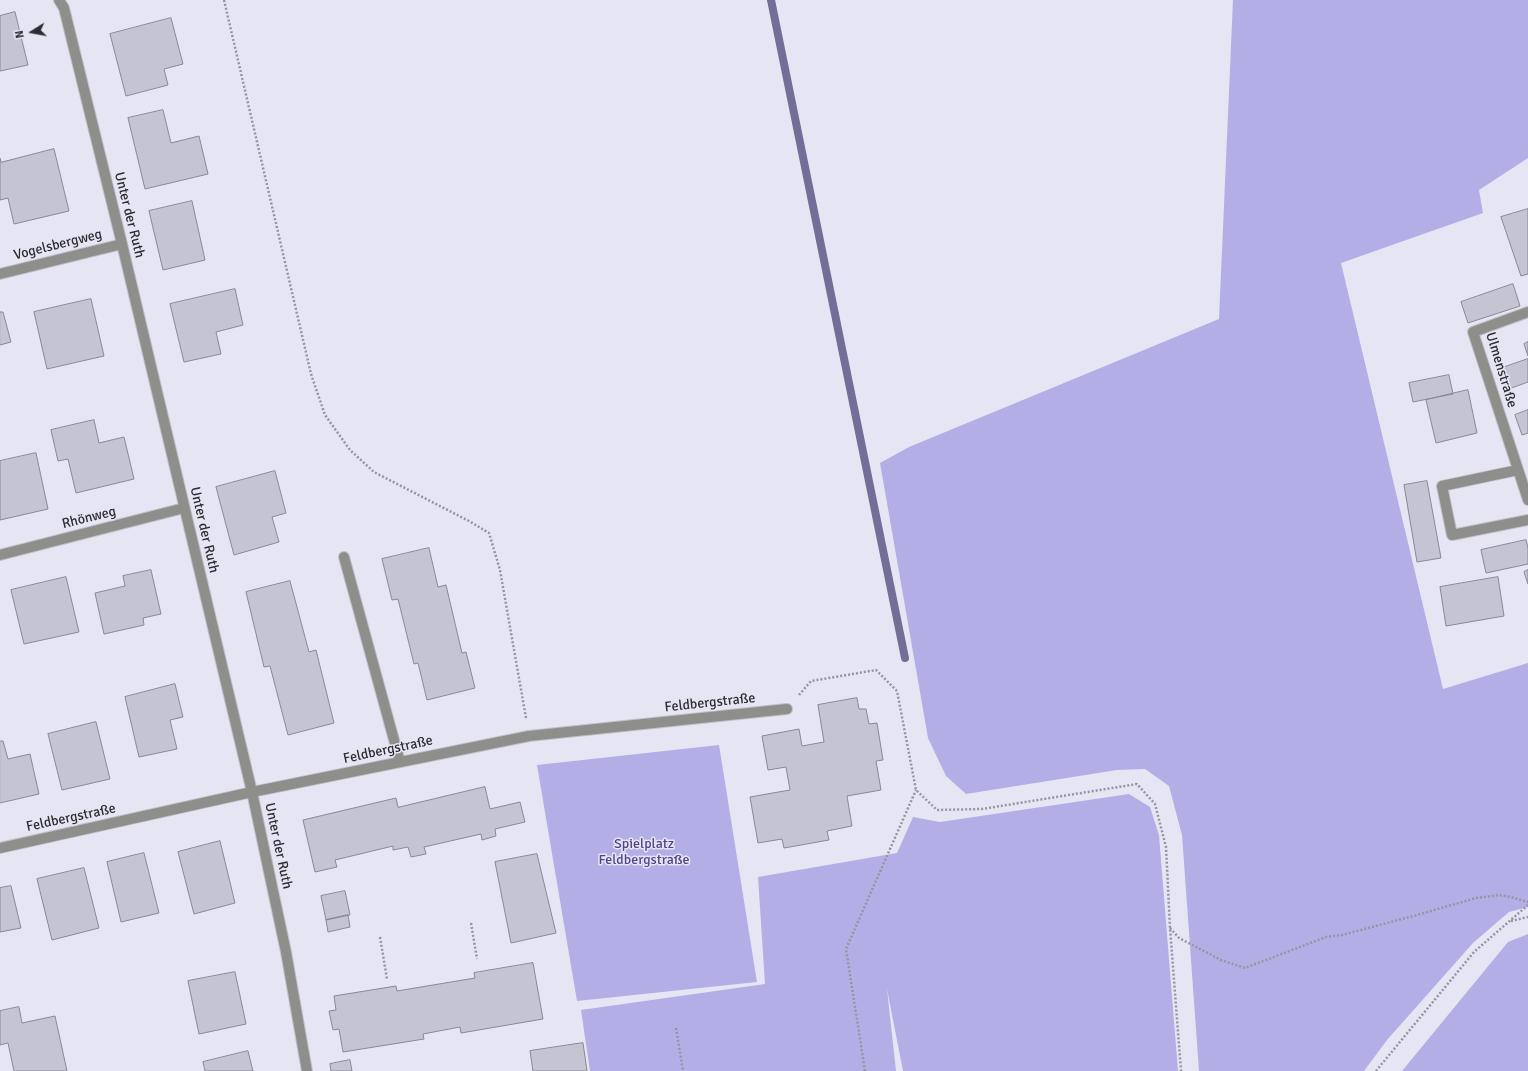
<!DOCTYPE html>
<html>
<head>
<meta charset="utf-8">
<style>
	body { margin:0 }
	#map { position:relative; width:1528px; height:1071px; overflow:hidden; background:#e6e5f3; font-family:Signika,sans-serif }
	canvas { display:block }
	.north { position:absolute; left:12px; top:12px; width:40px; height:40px; -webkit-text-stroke:3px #e6e5f3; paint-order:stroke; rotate:259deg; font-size:11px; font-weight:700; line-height:16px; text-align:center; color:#2d2c32 }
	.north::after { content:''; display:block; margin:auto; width:14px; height:18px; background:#2d2c32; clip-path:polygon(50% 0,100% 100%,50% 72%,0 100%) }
</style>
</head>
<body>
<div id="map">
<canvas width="1528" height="1071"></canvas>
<div class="north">N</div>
</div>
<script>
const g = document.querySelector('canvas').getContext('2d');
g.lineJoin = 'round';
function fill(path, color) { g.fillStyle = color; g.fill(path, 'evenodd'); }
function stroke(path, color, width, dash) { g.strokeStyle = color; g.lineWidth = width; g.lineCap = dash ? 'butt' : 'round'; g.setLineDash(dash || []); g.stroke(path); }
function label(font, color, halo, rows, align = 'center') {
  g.font = font + ' Signika,sans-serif'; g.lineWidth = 3; g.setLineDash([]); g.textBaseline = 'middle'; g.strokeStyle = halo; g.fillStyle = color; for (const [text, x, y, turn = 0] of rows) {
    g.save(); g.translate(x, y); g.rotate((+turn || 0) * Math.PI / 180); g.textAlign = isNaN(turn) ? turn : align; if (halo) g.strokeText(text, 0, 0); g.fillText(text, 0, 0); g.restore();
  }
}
fill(new Path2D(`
	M1233,0h295v158l-49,32 4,23 -142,50 102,426 85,-26v244l-19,5 -36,31 -86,97 -23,31h-165l-17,-236 -13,-49 -24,-17 -28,1 -151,24 -20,-18 -18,-38 -48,-275 29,-16 310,-128z
	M719,745l38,237 -180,19 -40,-236z
	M1129,794l21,13 9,28 19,236h-275l-16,-82 9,82h-306l-9,-61 184,-26 -7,-107 139,-24 16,-36 27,5z
	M1528,934v137h-126l106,-129z`), '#b4aee7');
stroke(new Path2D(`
	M771,0l134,658`), '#726e98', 8);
const building = new Path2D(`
	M15,12l13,53 -28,6v-55z
	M171,18l12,46 -19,5 4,16 -42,11 -16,-62z
	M163,110l8,33 28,-7 9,38 -63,15 -17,-71z
	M54,149l15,62 -55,13 -6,-26 -8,2v-42l1,4z
	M192,201l13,59 -42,10 -14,-59z
	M1528,209v65l-7,2 -20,-59z
	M1513,284l7,22 -52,17 -7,-21z
	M235,289l8,36 -27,7 5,22 -37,8 -14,-58z
	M91,299l13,57 -57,13 -13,-57z
	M0,312h3l8,30 -11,3z
	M1528,342v14l-4,-12z
	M1528,359v23l-22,8 -7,-21z
	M1449,375l4,19 -40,8 -4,-19z
	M1468,390l9,43 -41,10 -10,-43z
	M1528,410v23l-6,2 -7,-20z
	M94,420l5,23 25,-6 10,42 -58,14 -8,-34 -10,2 -7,-31z
	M36,453l12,56 -48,11v-59z
	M275,471l11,42 -14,4 7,25 -45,13 -18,-68z
	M1427,481l14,77 -24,4 -13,-77z
	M1526,540l2,8v16l-42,9 -5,-23z
	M429,548l9,39 8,-2 16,68 4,-1 9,36 -48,12 -9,-37 -4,1 -16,-65 -6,1 -10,-41z
	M151,570l10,44 -18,4 1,7 -40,9 -9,-41 30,-7 -2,-10z
	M1528,570v14l-4,-12z
	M66,577l13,55 -55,12 -13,-54z
	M1498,577l6,39 -58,10 -6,-39z
	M290,581l19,71 7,-2 18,73 -46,12 -18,-69 -6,1 -18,-75z
	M175,684l8,33 -13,3 7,29 -38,8 -14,-60z
	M857,698l2,11h7l3,15 8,-1 6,37 -7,1 5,29 -34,6 5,30 -25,5 2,9 -45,8 -2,-9 -24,4 -8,-46 40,-7 -4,-23 -18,3 -6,-34 37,-7 3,17 22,-4 -6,-37z
	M96,722l14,57 -48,11 -14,-56z
	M0,741h3l5,18 22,-5 9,40 -39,9z
	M485,787l5,22 30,-7 5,20 -30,7 1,7 -14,4 -1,-6 -57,13 2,7 -15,3 -3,-10 -15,3v-4l-58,14 2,7 -22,5 -12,-52 93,-22 2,9z
	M220,841l15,62 -41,11 -16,-62z
	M144,853l15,60 -38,9 -14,-60z
	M537,854l19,79 -45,10 -16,-81z
	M84,868l15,60 -47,12 -15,-61z
	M11,886l10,42 -21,4v-44z
	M345,891l5,24 -24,5 -5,-24z
	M348,915l2,12 -22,5 -2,-12z
	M533,963l10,56 -82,14 -1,-6 -37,7 1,5 -81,13 -4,-23 -6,1 -4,-19 7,-1 -2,-14 62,-10 1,5 78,-13 -1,-5z
	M235,972l11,52 -47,10 -11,-53z
	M19,1007l3,16 33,-7 12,55h-53l-6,-28 -8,2v-34z
	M583,1043l4,28h-54l-3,-20z
	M248,1051l5,20h-48l-2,-9z
	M350,1060l2,11h-21l-1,-7z`);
fill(building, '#c5c4d2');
stroke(building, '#898894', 1);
const minor = new Path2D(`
	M59,0l5,8 58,236 130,548 34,160 21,119
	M0,274l122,-30
	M1528,312l-55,20 55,168
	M1518,470l-76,16 10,49 76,-15
	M0,555l184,-47
	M344,557l56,205
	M0,848l252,-56 277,-56 258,-27`);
stroke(minor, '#c1c0cc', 12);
stroke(new Path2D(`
	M224,0l87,374 14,41 25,35 24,22 95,49 20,12 11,37 26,148
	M799,695l12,-14 65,-11 21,21 19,99 21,20 45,-1 155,-25 18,20 11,43 4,81 11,143
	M1511,921l17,-4
	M471,923l6,36
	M1170,928l9,10 42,22 24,8 81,-31 16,-2 75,-20 59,-17 23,-3 12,2 17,5
	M380,937l7,42
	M676,1028l7,43
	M865,1071l-19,-122 70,-159
	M1376,1071l98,-119 54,-47`), '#96959f', 2.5, [2, 2]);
stroke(minor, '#8e8f8a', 10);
label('14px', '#2d2c32', '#e6e5f3', [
	["Unter der Ruth",129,215,76],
	["Vogelsbergweg",58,245,-14],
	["Ulmenstraße",1501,370,73],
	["Rhönweg",89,518,-14],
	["Unter der Ruth",204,530,77],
	["Feldbergstraße",710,703,-6],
	["Feldbergstraße",388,750,-12],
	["Feldbergstraße",71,818,-12],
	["Unter der Ruth",278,846,78]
]);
label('14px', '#50438a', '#e6e5f3', [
	["Spielplatz",644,844],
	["Feldbergstraße",644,860]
]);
</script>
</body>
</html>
